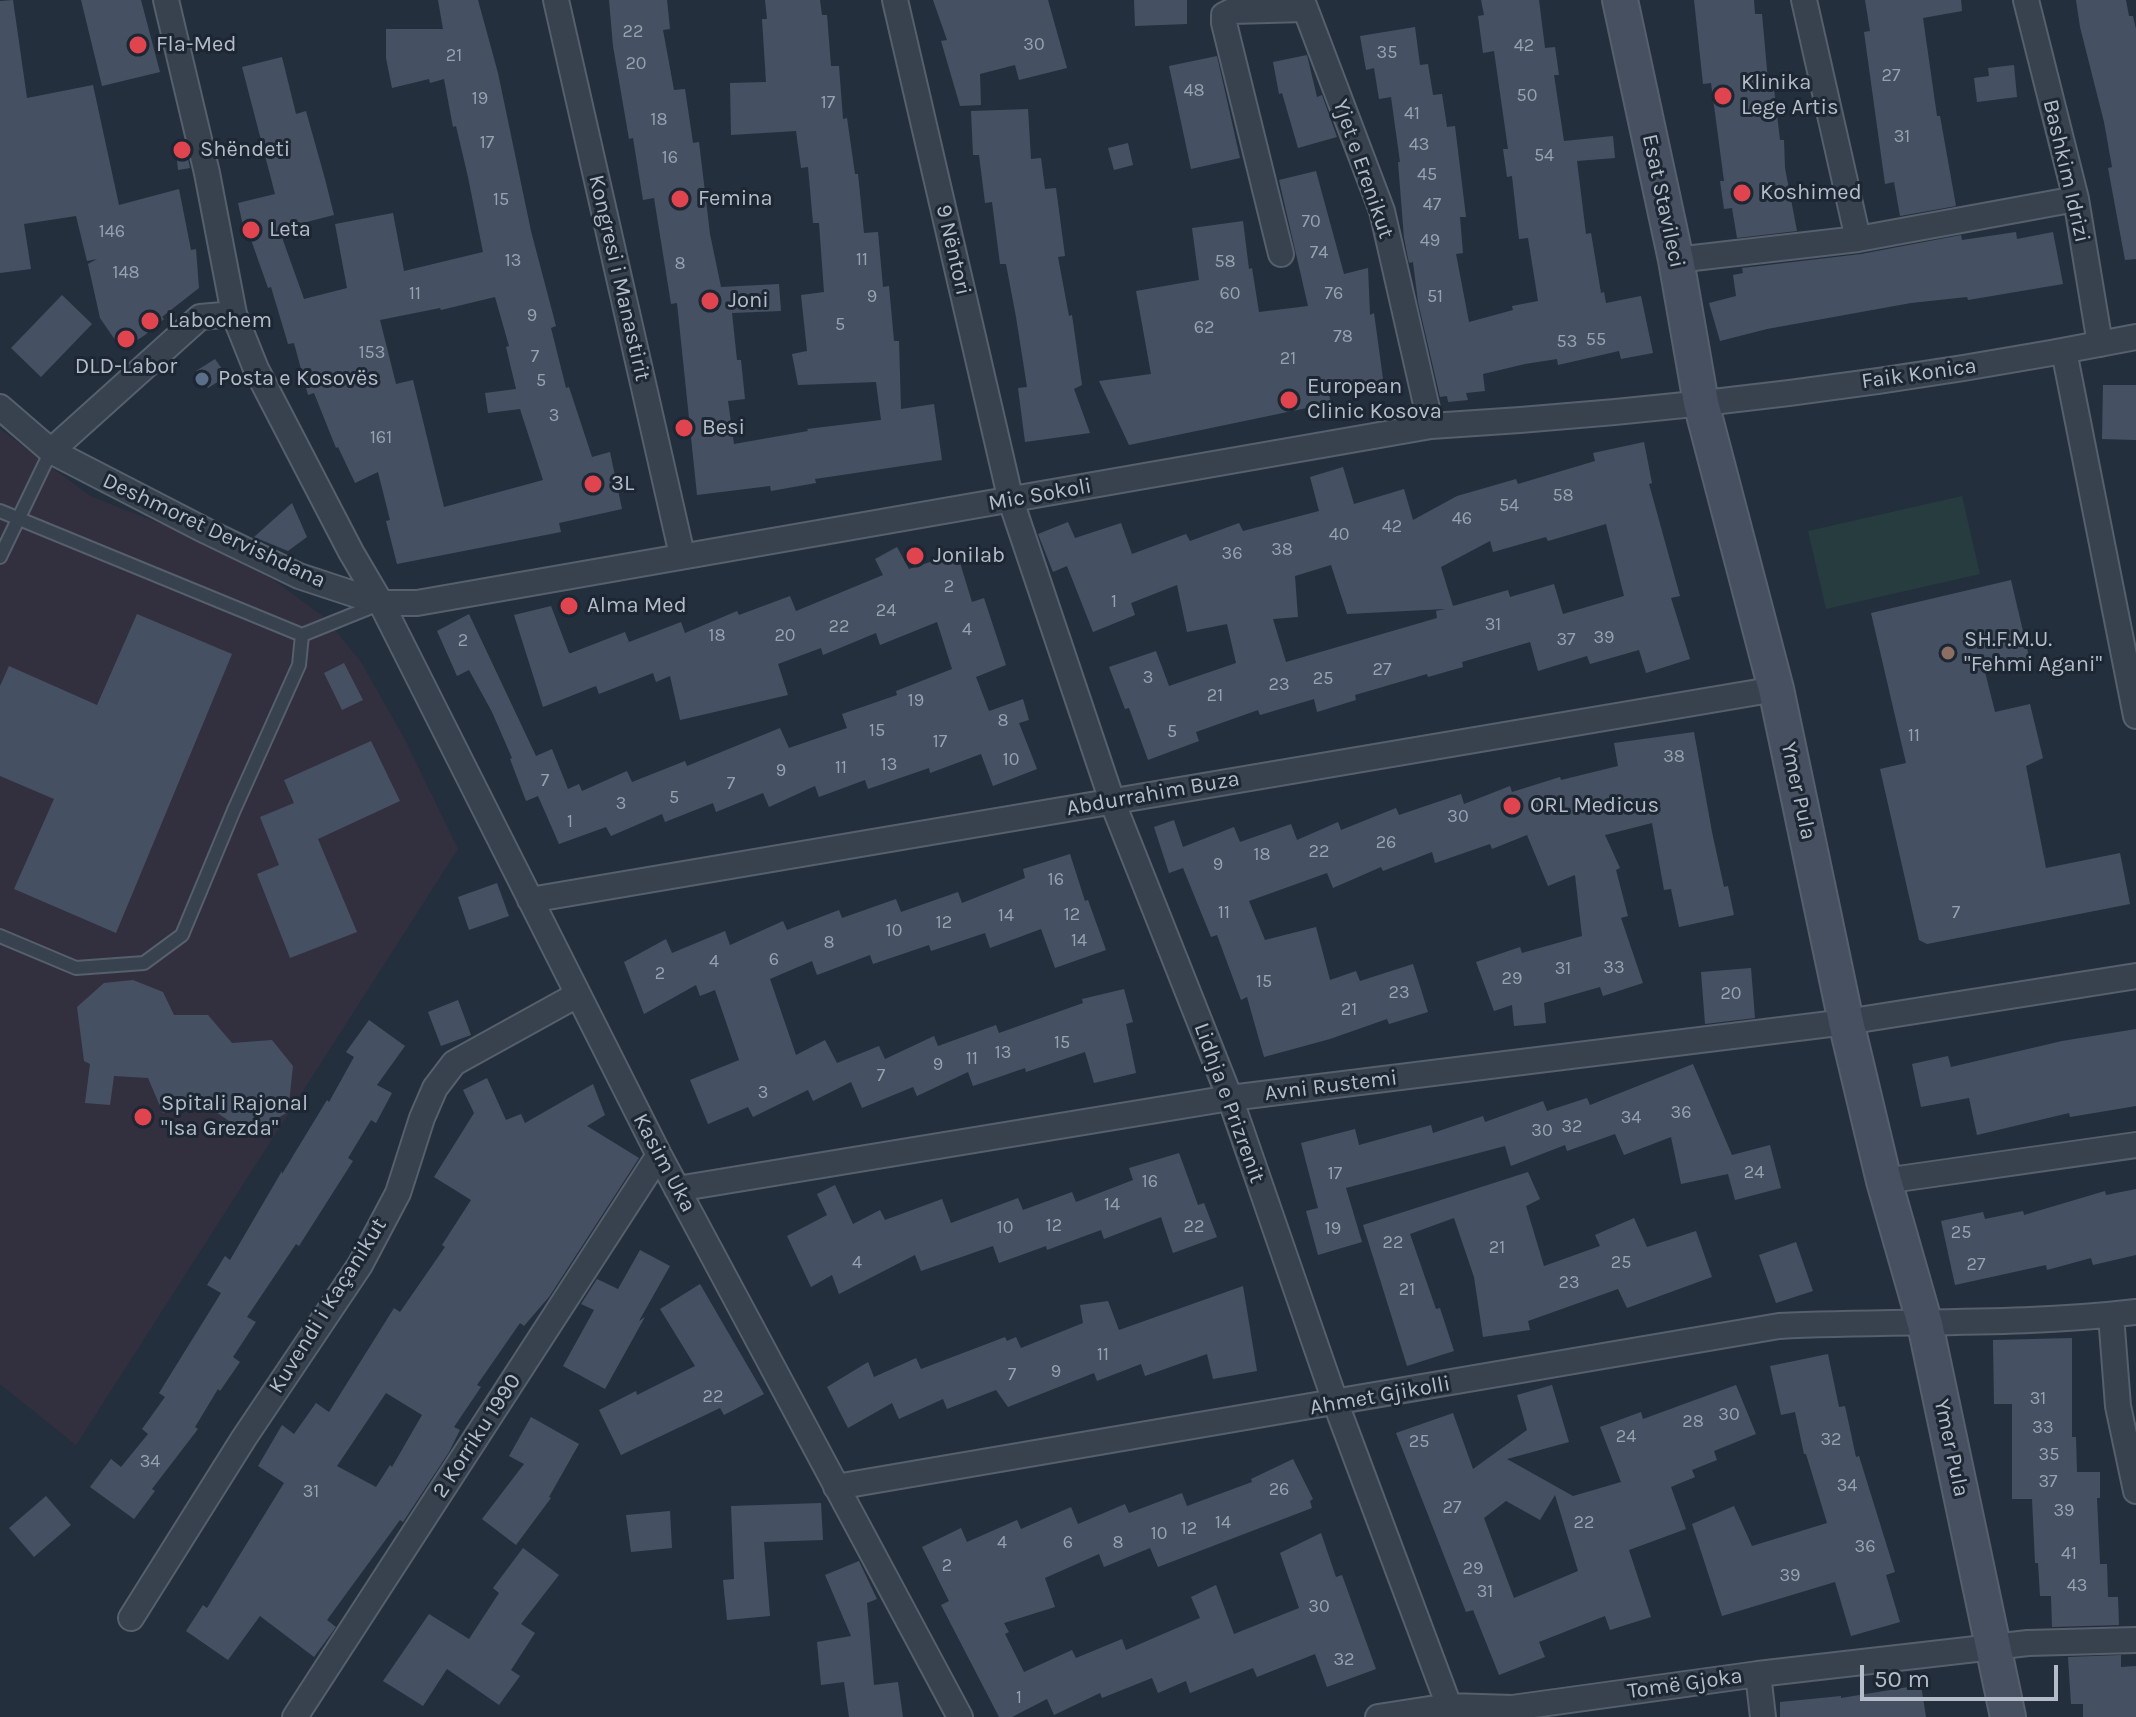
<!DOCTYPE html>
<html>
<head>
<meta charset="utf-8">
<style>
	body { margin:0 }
	#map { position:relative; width:2136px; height:1717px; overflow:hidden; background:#242f3e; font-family:Karla,sans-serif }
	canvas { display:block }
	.scale { position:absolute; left:1860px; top:1665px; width:198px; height:36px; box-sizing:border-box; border:4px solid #b4bcc9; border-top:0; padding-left:10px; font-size:24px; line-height:28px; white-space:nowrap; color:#b4bcc9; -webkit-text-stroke:6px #1d2633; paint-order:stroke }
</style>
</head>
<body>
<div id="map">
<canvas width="2136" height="1717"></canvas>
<div class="scale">50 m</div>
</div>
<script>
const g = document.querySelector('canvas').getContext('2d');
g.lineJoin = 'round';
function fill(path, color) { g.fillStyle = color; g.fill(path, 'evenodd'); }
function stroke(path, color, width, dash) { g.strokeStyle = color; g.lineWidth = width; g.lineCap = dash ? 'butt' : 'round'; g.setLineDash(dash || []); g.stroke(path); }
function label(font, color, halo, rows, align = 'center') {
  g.font = font + ' Karla,sans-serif'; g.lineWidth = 6; g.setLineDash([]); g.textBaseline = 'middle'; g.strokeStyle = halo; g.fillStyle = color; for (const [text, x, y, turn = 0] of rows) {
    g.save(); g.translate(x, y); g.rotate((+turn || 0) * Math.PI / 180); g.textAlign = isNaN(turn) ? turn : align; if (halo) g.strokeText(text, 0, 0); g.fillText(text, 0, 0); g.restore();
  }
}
fill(new Path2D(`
	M0,429l90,67 104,41 81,44 50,37 36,44 43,76 54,111 -382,596 -76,-61z`), '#32303f');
fill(new Path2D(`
	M1962,496l18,78 -154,35 -18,-78z`), '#263c3f');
fill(new Path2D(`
	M13,0l14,98 66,-13 26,120 60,-16 12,61 5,-1 3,39 -37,29 2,2 -19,16 -23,15 -22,-32 -12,-54 9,-5 -10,2 -11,-45 -52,8 7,45 -31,4v-272z
	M81,0h60l19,72 -58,14z
	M438,0h40l20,73 33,158 25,95 -5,2 15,60 3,-1 23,70 18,-5 12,57 -63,14 2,9 -164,32 -11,-43 4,-1 -12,-48 -23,11 -17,-36 -2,1 -22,-55 -6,2 -14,-52 -6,1 -17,-57 -3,1 -19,-54 -4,1 -7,-32 37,-9 -33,-127 40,-10 14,57 10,-3 19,68 9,36 -55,14 25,70 43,-11 -12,-64 58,-11 11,58 79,-19 -15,-75 -12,-51 -3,1 -9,-48 -14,4 -1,-4 -37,9 -6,-30v-29h57zM495,297l14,49 -3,1 10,42 -31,4 3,20 32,-4 23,71 -99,27 -31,-127 -17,4 -16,-64 60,-12 1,2z
	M609,0h58l3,29 -7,1 11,60 11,-1 8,54 6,-1 11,92 11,53 58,-3 2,27 -49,2 5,47h4l4,39 -17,2 6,43 74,-13 -1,-2 74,-9 -5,-38 -78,3 -6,-31 15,-3 -6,-56 23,-3 -5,-69h-6l-5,-56 -7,1 -5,-37 -65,4 -1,-52 36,-1 -4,-63h5l-2,-19h55l2,15h5l4,51h8l4,53 4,-1 8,56h3l6,59 14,-1 5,55 6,-1 5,55h5l2,68 33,-5 8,56 -127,19 1,4 -45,8 -1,-5 -73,9 -20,-192 -6,1 -17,-106 -11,2 -10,-62 -4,1 -16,-93z
	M933,0h115l19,68 -48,12 -4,-15 -35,9 1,31 -21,1 -19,-65 6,-1z
	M1134,0h53v24l-52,2z
	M1481,0h58l6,48 10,-1 4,28h-5l10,66 49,-5 2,22 -38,3 9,73 5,-1 10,60 3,-1 2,11 35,-7 12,57 -32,6 -2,-8 -61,14 -1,-6 -32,5 -42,10 2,17 -19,2 2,7 -20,2 -1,-6 -7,1 -22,-95 -5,-40 -4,1 -5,-25 -6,-76h2l-9,-65 -12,2 -5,-31 -8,2 -6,-34 55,-9 5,38 8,-1 5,31 9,-1 5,33 8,-1 11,91h-6l3,36 -7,1 13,68 44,-12 -1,-4 26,-5 -10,-63 -9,1 -7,-63 -5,1 -4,-28h5l-14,-98 -11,2 -5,-37 6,-1z
	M1694,0h60l1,14h7l6,67 5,-1 7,60h4l1,28 12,63 -60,7 -5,-30 -8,1 -4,-28h4l-13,-98 -8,1z
	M1865,0h96l1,11 -39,7 14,98h3l16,90 -56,10 -6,-34 -9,2 -21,-152 6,-1z
	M2076,0h50l3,16h4l3,13v230l-11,1 -17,-92 4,-1 -8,-45 -24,-95z
	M1307,55l10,42 5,-2 15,42 -39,11 -16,-55 -3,1 -6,-32z
	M1217,56l23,102 -49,11 -22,-103z
	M2014,65l3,32 -40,5 -3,-24 15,-2 -1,-8z
	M1028,109l3,50 10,-1 4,31 11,-1 9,68 -7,1 11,59 3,-1 10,70 -8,4 16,44 -65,9 -7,-54 9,-1 -11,-70 -10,-53h-6l-8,-62 -7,1 -6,-48h-6l-2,-44z
	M184,140l6,28 -12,2 -3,-29z
	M1128,143l5,22 -19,5 -6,-22z
	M1316,171l28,103 24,-6 2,47 4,-2 10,73 -55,9 2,8 -202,42 -30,-64 52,-7 -15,-83 63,-11 -7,-52 51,-7 6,48 3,-1 7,44 49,-6 -29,-126z
	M2016,232l1,7 36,-7 10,52 -95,16 -1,-3 -56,6 -144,26 -47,12 -11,-38 27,-7 -3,-21 10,-2 -1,-5 119,-14 100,-19 1,5z
	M62,295l30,29 -51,53 -30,-29z
	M215,359l12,17 -19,12 -12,-17z
	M2103,385h33v55l-34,-1z
	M1644,442l8,41 -3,1 31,112 -9,2 19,61 -44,14 -7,-23 -49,14 -3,-8 -49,15 -8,-29 -68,20 1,5 -35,10 -1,-3 -72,21 1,5 -39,12 -3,-13 -54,16 -2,-5 -62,22 3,9 -51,19 -19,-52 -4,1 -16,-42 47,-16 13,35 67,-23 -9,-39 -40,8 -10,-47 -46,18 4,12 -42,17 -26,-66 -14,6 -15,-38 30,-12 7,16 46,-15 11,31 54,-20 4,7 49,-18 4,8 76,-20 -9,-34 33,-10 11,37 50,-15 9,31 44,-24 59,-17 2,5 77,-23 -2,-8zM1606,524l18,72 -61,18 -9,-30 -44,13 -2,-7 -55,16 -12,-39 49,-26 3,11 53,-15 2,4zM1331,565l16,49 98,-5 -9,2 1,7 -151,44 -13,-43 25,-2 -3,-41z
	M292,503l15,34 -19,14 -34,-14z
	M897,547l12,22 48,-16 15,49 12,-4 22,67 -30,12 13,34 34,-12 6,21 -10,3 18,46 -44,17 -12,-32 -51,19 -1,-5 -61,21 -3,-9 -46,17 -4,-11 -46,21 -6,-14 -47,19 -3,-9 -48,19 -3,-8 -51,22 -5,-9 -47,17 -21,-48 -12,5 -16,-42 2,-1 -20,-46 -23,-42 -12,6 -20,-45 32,-17 67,142 16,-7 16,40 11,-5 3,7 45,-20 5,11 53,-21 2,5 93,-38 9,20 58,-20 -5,-14 55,-19 -1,-4 56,-22 -15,-47 -57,23 -4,-12 -53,22 -2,-7 -43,16 10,31 -108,25 -10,-44 -14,6 -3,-9 -54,21 -3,-8 -53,21 -29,-92 37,-9 18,47h2l54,-21 4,10 52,-20 4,11 52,-22 2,4 51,-19 6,15 87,-36 -8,-16z
	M2011,580l19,81 -45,11 10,40 35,-8 13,54 -17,8 20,102 74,-15 10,51 -203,40 -8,-4 -39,-171 26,-6 -35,-150z
	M137,614l95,40 -116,279 -102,-44 40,-90 -54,-23v-90l9,-20 88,39z
	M344,663l19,37 -21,10 -18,-37z
	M1694,732l18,100 12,55 4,-1 6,29 -55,12 -8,-38 -7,1 -12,-67 -47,12 15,33 -4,2 12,46 -7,2 22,65 -40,13 -3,-9 -56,16 2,20 -32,3 -2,-21 -18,6 -18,-49 44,-15 2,6 60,-17 -7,-61 -27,11 -21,-51 -35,14 -2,-5 -55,19 -3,-11 -49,19 -2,-4 -48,21 -6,-15 -78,28 16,39 51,-13 14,53 26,-9 4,10 53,-17 15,48 -39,12 -2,-5 -57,20 -66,18 -17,-60 -6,3 -24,-65 -6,2 -28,-69 -14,5 -15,-46 20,-7 9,27 51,-20 6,15 51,-18 6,16 41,-18 3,8 55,-22 3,7 62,-21 3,10 46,-18 2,6 48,-15 1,3 57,-14 -4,-23z
	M371,741l29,60 -82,38 39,93 -67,26 -33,-84 22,-9 -19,-48 34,-14 -10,-23z
	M1070,854l15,47 3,-1 18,50 -51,18 -14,-39 -51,19 -5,-15 -54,18 -2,-6 -56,19 -3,-9 -53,20 -5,-14 -42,18 26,76 29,-15 12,23 42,-17 6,13 49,-23 4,10 58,-21 3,8 84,-30 -1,-4 42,-10 9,33 -7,2 10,49 -42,10 -9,-31 -59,20 -1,-4 -52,18 -5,-14 -51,24 -4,-9 -51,21 -11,-26 -38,19 -5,-11 -55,27 -5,-10 -40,17 -18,-44 49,-20 -24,-70 -15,6 -4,-11 -52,29 -20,-52 42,-23 6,14 53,-22 5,14 53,-24 4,9 52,-20 3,8 54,-19 5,13 57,-20 4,11 63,-25 -2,-9z
	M497,883l12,33 -40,14 -11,-33z
	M1751,968l4,50 -50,6 -4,-52z
	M133,980l30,12 11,23h34l24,28 40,-3 21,26 -5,46 -27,16 -23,-1 -40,-27 -35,13 -15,-35 -34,-2 -4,29 -25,-2 5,-39 -6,-3 -7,-54 27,-24z
	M458,1000l13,35 -30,11 -13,-34z
	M369,1020l36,26 -28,39 15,8 -16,30 -5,-3 -23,38 5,3 -54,85 -3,-2 -49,73 9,5 -23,35 7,5 -20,29 -2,-2 -23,38 3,2 -46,60 3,2 -21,28 -44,-32 21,-28 10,8 27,-33 -6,-5 23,-32 -6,-4 62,-100 -14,-8 18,-29 5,4 52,-89v3l45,-74 2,2 25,-45 -8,-5z
	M2136,1029v77l-66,11 -1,-4 -92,22 -8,-37 -48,9 -9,-43 36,-8 3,11 111,-26z
	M1693,1064l39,91 38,-10 11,43 -46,12 -7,-26 -47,10 -10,-47 -47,18 -9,-21 -48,17 -2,-6 -54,21 -6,-20 -159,42 16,54 -44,13 -12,-44 12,-3 -17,-65 54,-14 4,16 72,-20 2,8 50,-17 2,6 58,-21 4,10 40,-13 3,7z
	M487,1078l19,42 15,-6 4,9 68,-39 12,31 -18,11 52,32 -90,139 -25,29 -4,-3 -43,62 4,2 -27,40 6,3 -11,22 -46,70 -3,-2 -73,100 9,7 -22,30 -54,-41 -32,44 -42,-29 17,-26 4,3 77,-125 -26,-17 24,-41 12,9 22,-31 13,9 65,-104 6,4 45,-65 -3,-2 29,-45 -37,-23 40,-64 -11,-23zM386,1393l36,22 -30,52 -2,-2 -14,22 -39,-21z
	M1179,1153l19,52 6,-2 13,34 -44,16 -12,-36 -57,22 -3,-9 -54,20 -1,-4 -47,17 -6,-17 -72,25 -6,-16 -76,39 -7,-19 -21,12 -24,-51 40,-21 -10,-21 18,-9 18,39 27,-14 5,10 57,-21 9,24 67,-25 5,12 49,-18 4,10 57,-22 -4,-12z
	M1528,1172l12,27 -14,7 18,60 56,-20 -5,-11 39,-17 13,29 49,-16 16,46 -85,31 -9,-19 -90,32 2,9 -47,7 -9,-60 -20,-59 -44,16 26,75 4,-1 14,43 -47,15 -44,-141z
	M2136,1189v66l-43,10 -2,-7 -44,12 -1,-5 -91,20 -14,-64 42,-9 2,7 38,-8 1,4 81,-24 1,4z
	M1796,1242l17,49 -37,12 -17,-48z
	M640,1250l30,16 -31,55 6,-4 -40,72 -42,-23 31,-56 -13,-6 16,-25 21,10z
	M700,1284l64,110 -40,21 -4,-7 -99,47 -22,-45 37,-19 1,4 58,-29 -35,-57z
	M1243,1286l14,85 -44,8 -6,-25 -62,22 -4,-12 -44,17 -3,-8 -86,34 -12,-17 -49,19 -4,-10 -44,20 -7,-16 -44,25 -21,-41 41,-25 6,15 42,-19 5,11 84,-32 2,4 9,-4 5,11 62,-25 -3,-18 28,-4 11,29z
	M2072,1338v99h4l1,35h23v26h-3l3,66h7l1,33h10l1,28 -67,2 -1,-31h-11l-2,-33h-3l-3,-64h-20v-95h-18l-1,-64z
	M1828,1354l11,53 6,-1 11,51 3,-1 36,116 -9,3 14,47 -49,14 -16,-54 -113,34 -30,-92 42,-18 18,40 75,-23 -21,-69h-2l-9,-42 -14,3 -11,-49z
	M1552,1385l17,57 -62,17 66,37 48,-14 -21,-55 41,-15 2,7 93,-34 20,49 -42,17 3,9 -25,10 3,7 -24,10 15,42 -57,21 22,67 -41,13 -5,-14 -66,26 6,15 -46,18 -26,-65 -7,2 -70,-179 57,-20 20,56 54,-39 -10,-35zM1555,1495l23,76 -64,27 -30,-80 22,-17 34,19z
	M531,1417l48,27 -30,53 2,1 -35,47 -34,-26 42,-55 -15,-8z
	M1293,1459l20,40 -3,2 2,7 -154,59 -8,-19 -46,19 -5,-13 -54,24 10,29 -51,16 5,9 -4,2 19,38 48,-22 4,8 46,-19 4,11 74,-32 -9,-21 25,-12 18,49 65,-26 -19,-55 41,-20 15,44 6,-2 34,94 -49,18 -12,-33 -58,23 -4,-9 -63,25 -4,-12 -28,12 -6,-15 -50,20 -2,-5 -46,22 -7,-16 -35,18h-13l-58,-112 8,-4 -27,-54 39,-19 6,14 50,-22 4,9 50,-22 7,17 47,-20 4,9 53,-20 5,13 65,-24 -1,-3z
	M46,1496l25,29 -37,32 -25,-29z
	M821,1503l2,37 -59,2 6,74 -43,4 -4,-40 11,-1 -3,-73z
	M670,1511l2,37 -41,4 -5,-37z
	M523,1548l36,27 -38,49 14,9 -24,37 9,6 -21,29 -52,-36 -24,37 -40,-25 46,-67 40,25 30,-46 -6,-5z
	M859,1561l18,38 -10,4 7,82 24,-3 5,35h-54l-5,-35 -23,3 -4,-43 34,-6 -26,-61z
	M2121,1655v12l15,-1v51h-53v-13h-12l-3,-47z
	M1921,1685l5,32h-146v-15l61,-6v2z`), '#455162');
const lane = new Path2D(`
	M0,511l302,124
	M0,557l51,-106
	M0,936l76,32 68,-5 38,-28 52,-125 65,-145 3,-30 77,-31`);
const street = new Path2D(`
	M166,0l41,173 27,141 22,55 95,183 30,51 278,552 301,562
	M556,0l126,555
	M895,0l116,501 101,300 118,297 106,306 113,302
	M1302,0l80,211 49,215
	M1804,0l54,239
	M2026,0l50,199 24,145
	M1281,254l-57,-231v-8l8,-4 72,-2
	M1676,260l182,-21 218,-40
	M2064,351l72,365
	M0,407l51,44 155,80 93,45 82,27h36l1014,-177c236,-14 473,-43 705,-89
	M51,451l149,-134 34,-3
	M530,900l1246,-211
	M1884,1181l252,-36
	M677,1189l553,-91 616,-76 290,-46
	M2111,1315l7,91 18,85
	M836,1487l943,-161c119,-6 239,0 357,-14
	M131,1618l113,-180 116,-173 38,-72 24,-75 13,-30 19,-25 123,-68
	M1758,1674l5,43
	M295,1717l364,-562
	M1378,1717l71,-11 63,2 246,-34 270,-31 108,-3`);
const secondary = new Path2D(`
	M1620,0l56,260 25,143 75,286 70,333 38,159 41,143 83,393`);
stroke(lane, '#565f6c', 16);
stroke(street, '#565f6c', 28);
stroke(secondary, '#565f6c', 38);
stroke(lane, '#38414e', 12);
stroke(street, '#38414e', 24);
stroke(secondary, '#465061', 34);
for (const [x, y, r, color] of [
	[138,45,10,"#e0444e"],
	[1723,96,10,"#e0444e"],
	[182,150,10,"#e0444e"],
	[1742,193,10,"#e0444e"],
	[680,199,10,"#e0444e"],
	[251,230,10,"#e0444e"],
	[710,301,10,"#e0444e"],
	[150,321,10,"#e0444e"],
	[126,339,10,"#e0444e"],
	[202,379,8,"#5c6f8a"],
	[1289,400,10,"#e0444e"],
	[684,428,10,"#e0444e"],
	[593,484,10,"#e0444e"],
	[915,556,10,"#e0444e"],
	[569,606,10,"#e0444e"],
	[1948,653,8,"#8d6e63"],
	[1512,806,10,"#e0444e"],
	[143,1117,10,"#e0444e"]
]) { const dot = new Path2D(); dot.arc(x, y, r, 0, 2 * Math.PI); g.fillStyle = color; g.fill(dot); stroke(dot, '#1d2633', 3); }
label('18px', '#98a1af', null, [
	["22",633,32],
	["30",1034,45],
	["42",1524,46],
	["35",1387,53],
	["21",454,56],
	["20",636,64],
	["27",1891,76],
	["48",1194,91],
	["50",1527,96],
	["19",480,99],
	["17",828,103],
	["41",1412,114],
	["18",659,120],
	["31",1902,137],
	["17",487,143],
	["43",1419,145],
	["54",1544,156],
	["16",670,158],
	["45",1427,175],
	["15",501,200],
	["47",1432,205],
	["70",1311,222],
	["146",112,232],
	["49",1430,241],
	["74",1319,253],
	["11",862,260],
	["13",513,261],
	["58",1225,262],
	["8",680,264],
	["148",126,273],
	["11",415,294],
	["60",1230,294],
	["76",1334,294],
	["9",872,297],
	["51",1435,297],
	["9",532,316],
	["5",840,325],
	["62",1204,328],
	["78",1343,337],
	["55",1596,340],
	["53",1567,342],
	["153",372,353],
	["7",535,357],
	["21",1288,359],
	["5",541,381],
	["3",554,416],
	["161",381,438],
	["58",1563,496],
	["54",1509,506],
	["46",1462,519],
	["42",1392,527],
	["40",1339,535],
	["38",1282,550],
	["36",1232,554],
	["2",949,587],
	["1",1114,602],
	["24",886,611],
	["31",1493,625],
	["22",839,627],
	["4",967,630],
	["18",717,636],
	["20",785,636],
	["39",1604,638],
	["37",1566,640],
	["2",463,641],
	["27",1382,670],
	["3",1148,678],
	["25",1323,679],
	["23",1279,685],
	["21",1215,696],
	["19",916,701],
	["8",1003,721],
	["15",877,731],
	["5",1172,732],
	["11",1914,736],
	["17",940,742],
	["38",1674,757],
	["10",1011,760],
	["13",889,765],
	["11",841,768],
	["9",781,771],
	["7",545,781],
	["7",731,784],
	["5",674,798],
	["3",621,804],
	["30",1458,817],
	["1",570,822],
	["26",1386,843],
	["22",1319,852],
	["18",1262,855],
	["9",1218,865],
	["16",1056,880],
	["11",1224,913],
	["7",1956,913],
	["12",1072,915],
	["14",1006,916],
	["12",944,923],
	["10",894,931],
	["14",1079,941],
	["8",829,943],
	["6",774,960],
	["4",714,962],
	["33",1614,968],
	["31",1563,969],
	["2",660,974],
	["29",1512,979],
	["15",1264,982],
	["23",1399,993],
	["20",1731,994],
	["21",1349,1010],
	["15",1062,1043],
	["13",1003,1053],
	["11",972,1059],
	["9",938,1065],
	["7",881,1076],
	["3",763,1093],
	["36",1681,1113],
	["34",1631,1118],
	["32",1572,1127],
	["30",1542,1131],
	["24",1754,1173],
	["17",1335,1174],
	["16",1150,1182],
	["14",1112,1205],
	["12",1054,1226],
	["22",1194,1227],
	["10",1005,1228],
	["19",1333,1229],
	["25",1961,1233],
	["22",1393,1243],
	["21",1497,1248],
	["4",857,1263],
	["25",1621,1263],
	["27",1976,1265],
	["23",1569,1283],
	["21",1407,1290],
	["11",1103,1355],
	["9",1056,1372],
	["7",1012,1375],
	["22",713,1397],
	["31",2038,1399],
	["30",1729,1415],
	["28",1693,1422],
	["33",2043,1428],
	["24",1626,1437],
	["32",1831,1440],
	["25",1419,1442],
	["35",2049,1455],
	["34",150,1462],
	["37",2048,1482],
	["34",1847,1486],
	["26",1279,1490],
	["31",311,1492],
	["27",1452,1508],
	["39",2064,1511],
	["14",1223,1523],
	["22",1584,1523],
	["12",1189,1529],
	["10",1159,1534],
	["4",1002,1543],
	["6",1068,1543],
	["8",1118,1543],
	["36",1865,1547],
	["41",2069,1554],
	["2",947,1566],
	["29",1473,1569],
	["39",1790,1576],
	["43",2077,1586],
	["31",1485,1592],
	["30",1319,1607],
	["32",1344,1660],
	["1",1019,1698]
]);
label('22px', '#b4bcc9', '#1d2633', [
	["Fla-Med",156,45],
	["Klinika",1741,83],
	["Lege Artis",1741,108],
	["Shëndeti",200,150],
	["Koshimed",1760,193],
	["Femina",698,199],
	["Leta",269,230],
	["Joni",728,301],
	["Labochem",168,321],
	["DLD-Labor",126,367,"center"],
	["Posta e Kosovës",218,379],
	["European",1307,387],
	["Clinic Kosova",1307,412],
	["Besi",702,428],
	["3L",611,484],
	["Jonilab",933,556],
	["Alma Med",587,606],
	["SH.F.M.U.",1964,640],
	["\"Fehmi Agani\"",1964,665],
	["ORL Medicus",1530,806],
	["Spitali Rajonal",161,1104],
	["\"Isa Grezda\"",161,1129]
], 'left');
label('22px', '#b4bcc9', '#1d2633', [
	["Yjet e Erenikut",1363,169,71],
	["Bashkim Idrizi",2066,171,77],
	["Esat Stavileci",1663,201,78],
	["9 Nëntori",953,250,77],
	["Kongresi i Manastirit",619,278,77],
	["Faik Konica",1919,374,-8],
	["Mic Sokoli",1040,495,-10],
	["Deshmoret Dervishdana",214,531,25],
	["Ymer Pula",1798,791,78],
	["Abdurrahim Buza",1153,794,-10],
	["Avni Rustemi",1331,1086,-7],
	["Lidhja e Prizrenit",1229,1103,70],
	["Kasim Uka",664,1163,62],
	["Kuvendi i Kaçanikut",328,1306,-58],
	["Ahmet Gjikolli",1380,1396,-10],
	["2 Korriku 1990",477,1436,-57],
	["Ymer Pula",1951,1448,78],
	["Tomë Gjoka",1685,1684,-8]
]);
</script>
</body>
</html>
